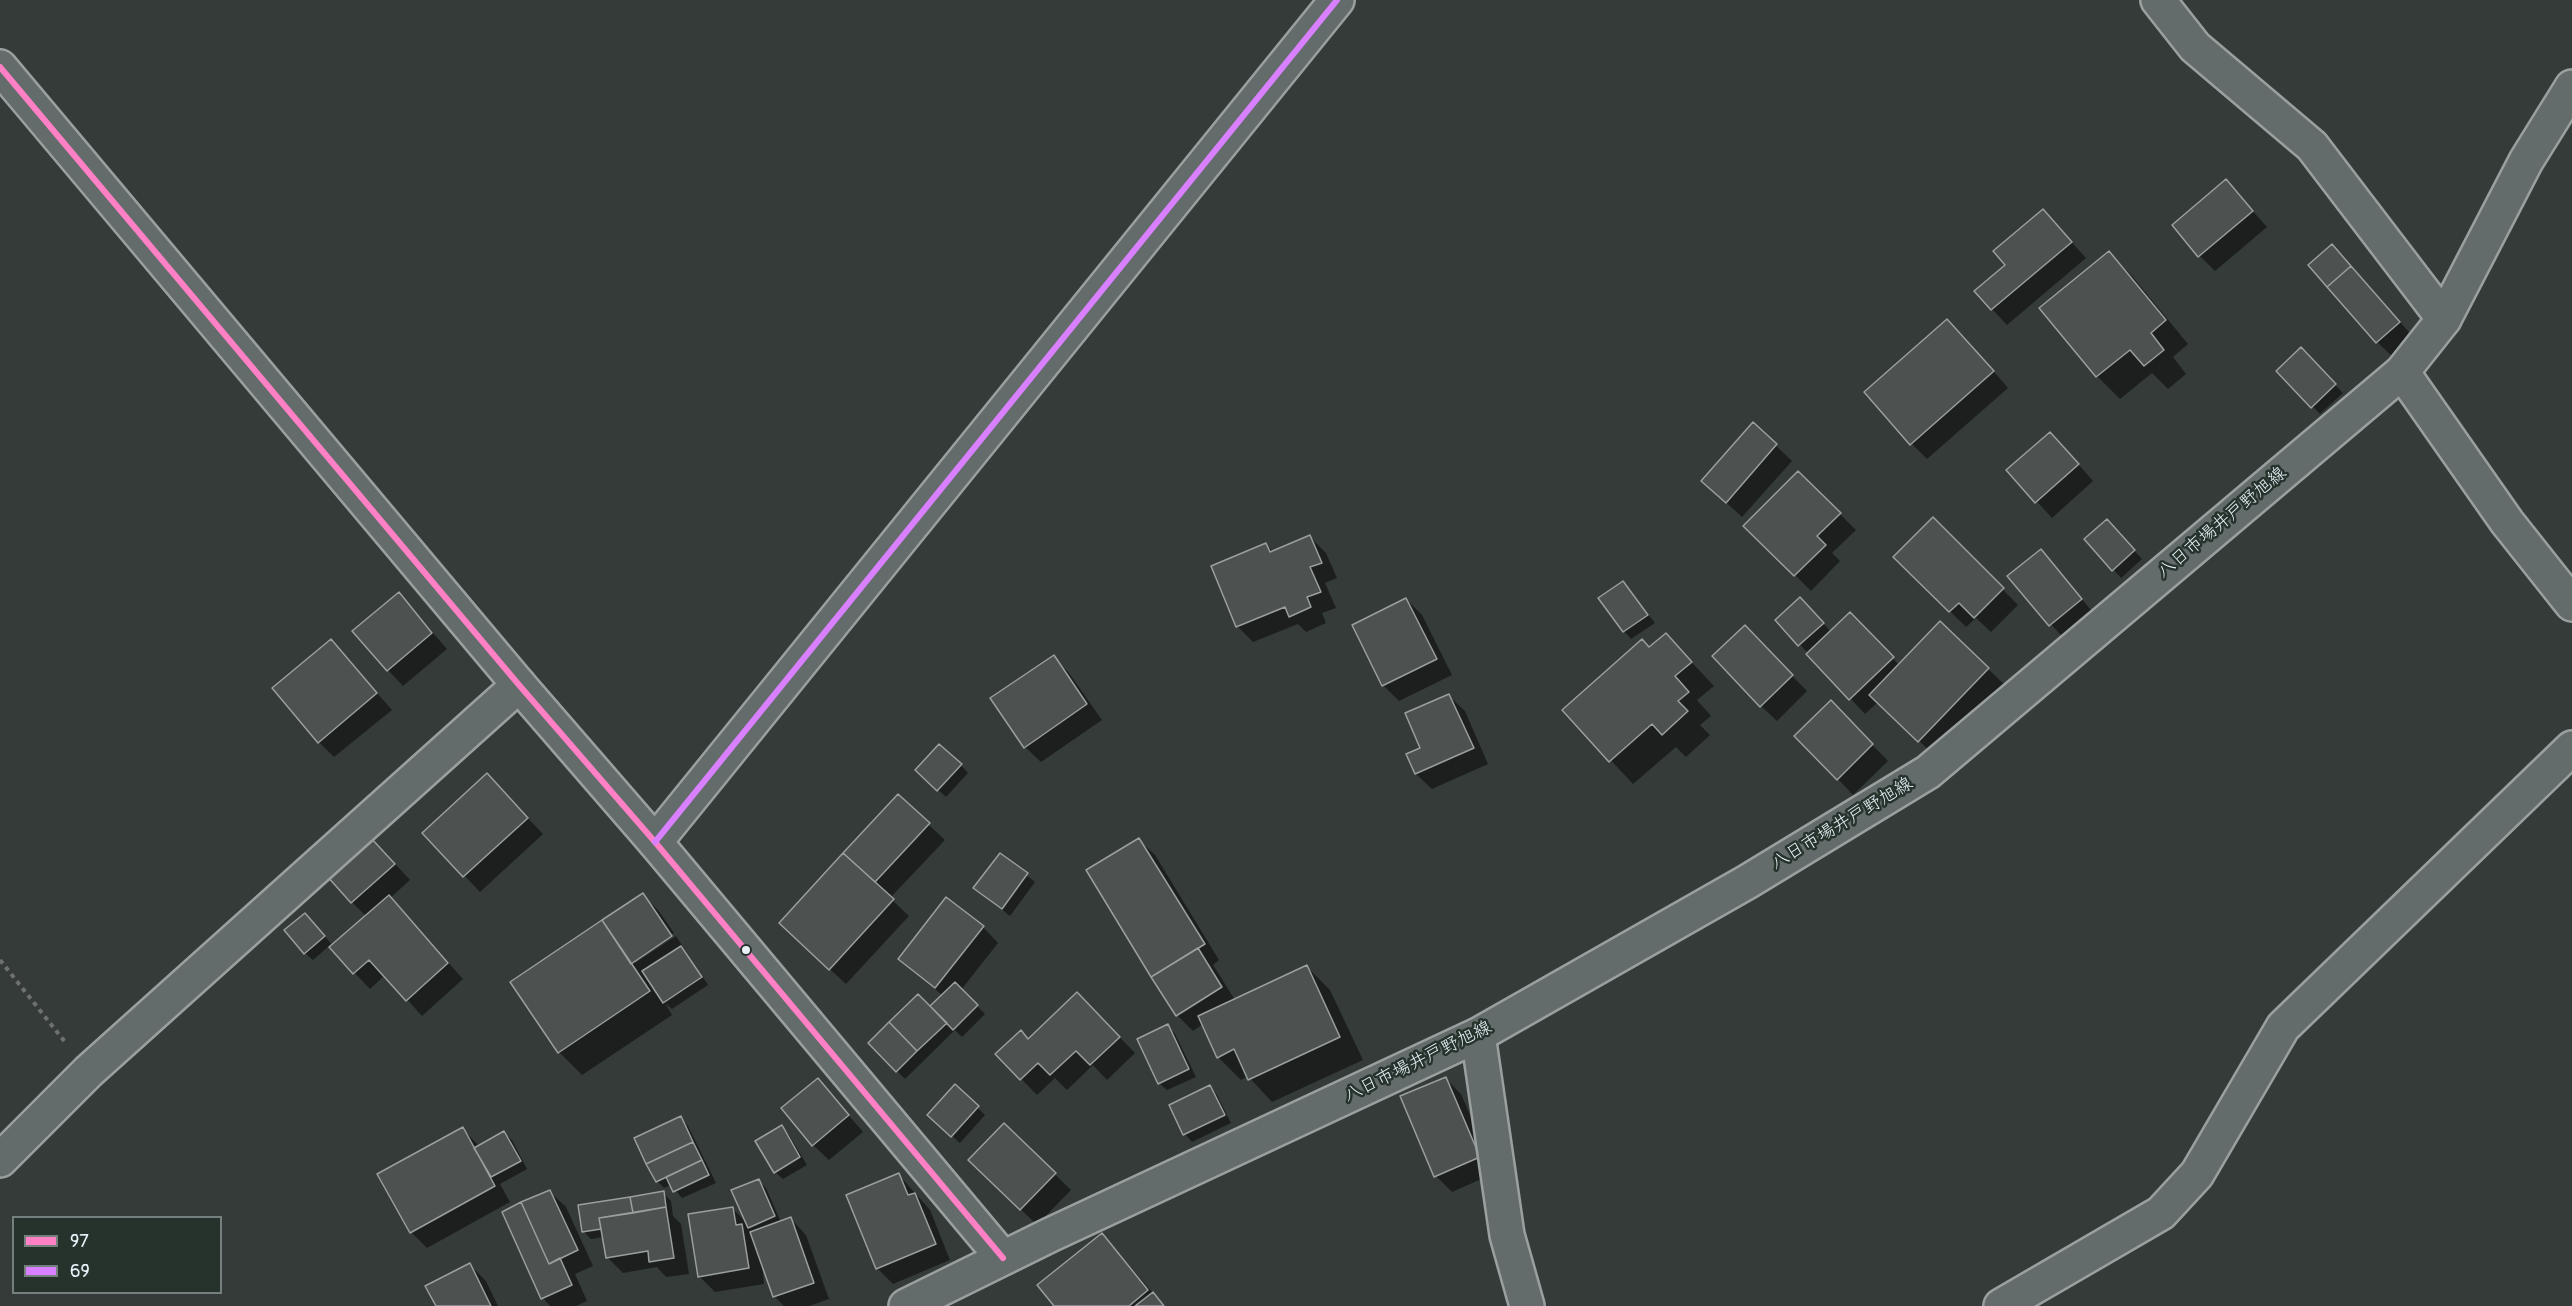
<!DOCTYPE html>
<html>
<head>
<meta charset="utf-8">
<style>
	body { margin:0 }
	#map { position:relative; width:2572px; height:1306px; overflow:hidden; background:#353b38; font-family:Pangolin,sans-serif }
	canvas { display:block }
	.legend { position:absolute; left:12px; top:1216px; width:210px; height:78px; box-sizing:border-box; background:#26332d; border:2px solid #747f7e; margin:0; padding:8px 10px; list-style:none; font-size:18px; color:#e8f1f8 }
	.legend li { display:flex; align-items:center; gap:12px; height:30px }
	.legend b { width:30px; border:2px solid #747f7e }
</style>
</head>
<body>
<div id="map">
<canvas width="2572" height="1306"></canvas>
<ul class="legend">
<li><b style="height:8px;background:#ff80c5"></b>97</li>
<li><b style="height:8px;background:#d880ff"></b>69</li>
</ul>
</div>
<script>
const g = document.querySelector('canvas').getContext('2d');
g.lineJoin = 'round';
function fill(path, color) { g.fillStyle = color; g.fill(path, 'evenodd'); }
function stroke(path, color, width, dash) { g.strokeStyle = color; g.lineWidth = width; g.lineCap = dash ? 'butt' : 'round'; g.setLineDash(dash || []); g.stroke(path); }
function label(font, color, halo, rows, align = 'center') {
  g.font = font + ' Pangolin,"Klee One",sans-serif'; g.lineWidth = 5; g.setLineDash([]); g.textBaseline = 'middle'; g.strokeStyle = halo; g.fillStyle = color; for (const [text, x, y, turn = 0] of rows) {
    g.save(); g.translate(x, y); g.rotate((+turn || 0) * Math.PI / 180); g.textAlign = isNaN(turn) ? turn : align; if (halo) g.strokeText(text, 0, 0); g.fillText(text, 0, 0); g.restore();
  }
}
fill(new Path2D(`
	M2226,181l41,46 -52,44 -15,-15z
	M2043,211l43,47 -79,67 -15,-16 15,-44z
	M2109,253l23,23 56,68 -15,13 13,17 -18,15 -16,-16 -32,26 -23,-23 -56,-68z
	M2359,276l56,63 -22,18 -16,-15z
	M1963,336l45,52 -81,71 -16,-16z
	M2301,349l42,44 -23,21 -42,-43z
	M1753,424l39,37 -50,56 -23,-21z
	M2065,449l28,32 -41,37 -44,-48z
	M1798,473l58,57 -24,23 8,8 -29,30 -65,-65z
	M1933,519l85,86 -27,27 -15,-14 -10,9 -71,-70z
	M2114,529l28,30 -21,19 -35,-39z
	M1310,537l16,16 11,25 -12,5 11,25 -14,5 4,10 -20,9 -8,-8 -45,18 -15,-15 -25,-60 53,-22 8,7z
	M2041,551l55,65 -30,25 -57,-64z
	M1623,583l32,40 -24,16 -7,-8z
	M399,594l48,55 -44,37 -15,-16z
	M1406,599l16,16 30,60 -53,26 -16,-16z
	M1808,607l23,25 35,-2 33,35 89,4 16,15 -69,72 -57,-54 -13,12 -88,-94z
	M1666,635l48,51 -17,14 14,16 -11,9 10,10 -24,22 -10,-10 -43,37 -69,-74z
	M331,641l61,69 -58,47 -15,-15z
	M1760,643l47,48 -30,30 -16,-15z
	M1053,657l16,16 33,47 -61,42 -16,-15z
	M1449,696l16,15 23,53 -56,25 -16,-15 -8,-19 14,-7z
	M1831,703l57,58 -35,34 -15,-16z
	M961,765l7,8 -22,24 -29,-27z
	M502,791l41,43 -63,58 -56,-59z
	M898,796l47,44 -55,58 19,18 -63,68 -50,-46z
	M1139,840l16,15 64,105 -6,5 22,35 72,-33 23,23 33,70 -91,42 -24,-26 -7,4 -23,-23 -15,-33 -10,7 -16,-16z
	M386,854l24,26 -20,18 73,81 -41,37 -37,-41 -15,14 -41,-43 -16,14 -8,-7 8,-31 20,24 34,-29 -15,-15z
	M1000,855l35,27 -25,34 -35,-28z
	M643,895l15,15 16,23 -39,26v4l41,-27 32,49 -36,24 -7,-6 7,12 -90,60 -23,-23z
	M983,927l15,16 -37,47 24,24 -23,23 -7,-7 -50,49 -35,-36 60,-35 13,-12 -43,-38z
	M1093,1010l42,43 -28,27 -14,-15 -26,25 -12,-12 -18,17 -40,-41z
	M1168,1026l7,8 21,43 -29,13 -8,-7z
	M1446,1079l15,15 34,79 -43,19 -16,-16 -34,-79z
	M818,1080l45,52 -34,28 -16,-15z
	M955,1086l30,29 -25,28 -23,-21z
	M1210,1087l7,8 14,28 -39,19 -7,-8z
	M681,1118l7,8 28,57 -34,15 -11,-13 -7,3 -7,-7z
	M1004,1125l67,65 -34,35 -67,-65z
	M782,1127l7,8 18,30 -24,14 -8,-7z
	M462,1128l17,18 25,-13 8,7 15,29 -27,15 10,18 -83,46 -16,-16 -32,-57z
	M899,1175l31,35 20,50 -57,24 -16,-16z
	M759,1181l7,7 15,34 10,-3 15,16 23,64 -20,7h-25l-9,-9 -13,-36 2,23 -49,8 -16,-16 34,-67 14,14z
	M550,1192l16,15 27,59 -18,8 12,27 -11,5h-26l-7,-8 -39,-86z
	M663,1193l8,8 2,15 8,8 8,50 -23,3 -9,-10 -34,6 -16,-16 -3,-20 -13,2 -7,-7z
	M1102,1235l15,16 47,55h-108z
	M470,1265l16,16 12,25h-61z`), '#0007');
const building = new Path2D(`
	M2226,179l27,32 -55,46 -26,-32z
	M2043,209l29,33 -81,68 -17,-19 31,-26 -12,-14z
	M2332,244l19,22 -24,21 -19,-22z
	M2109,251l57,69 -15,13 13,17 -20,16 -14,-16 -34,27 -57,-69z
	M2351,266l49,56 -24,21 -49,-56z
	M1947,319l47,52 -84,74 -46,-53z
	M2301,347l35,37 -25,24 -35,-37z
	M1753,422l24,22 -51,59 -25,-22z
	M2050,432l29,32 -44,39 -29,-33z
	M1798,471l43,42 -24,23 9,9 -32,31 -51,-50z
	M1933,517l71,71 -30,30 -15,-15 -10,9 -56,-55z
	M2107,519l28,31 -23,21 -28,-32z
	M1310,535l12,28 -12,4 11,25 -14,5 4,10 -22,10 -4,-10 -49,20 -25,-61 55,-23 4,9z
	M2041,549l41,50 -33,27 -42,-50z
	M1623,581l25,34 -25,17 -25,-34z
	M399,592l33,41 -45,38 -35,-40z
	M1800,597l24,26 -26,23 -23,-26z
	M1406,598l31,61 -55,27 -30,-61z
	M1850,612l44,45 -45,43 -43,-46z
	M1940,621l49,47 -71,74 -49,-47z
	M1745,625l48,50 -33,32 -48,-51z
	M1666,633l26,29 -17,14 14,16 -11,9 10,10 -26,24 -10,-11 -43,38 -47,-52 80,-71 7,8z
	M331,639l46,54 -59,50 -46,-55z
	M1054,655l33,49 -63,44 -34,-50z
	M1449,694l25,54 -59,26 -9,-20 14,-6 -15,-35z
	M1831,700l42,44 -36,36 -43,-44z
	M939,744l23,20 -25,27 -22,-21z
	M487,773l41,45 -65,59 -41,-44z
	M898,794l32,29 -55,59 -32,-29z
	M370,837l25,27 -44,39 -24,-27z
	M1139,838l66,106 -54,33 -65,-107z
	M843,853l51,46 -65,71 -50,-47z
	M1000,853l28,20 -26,36 -29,-21z
	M643,893l29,43 -41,28 -29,-44z
	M389,895l59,68 -42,38 -37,-41 -16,14 -24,-27z
	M946,897l38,29 -49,62 -37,-29z
	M305,913l20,23 -21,18 -20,-24z
	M602,920l48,71 -92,62 -48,-71z
	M681,946l21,31 -39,26 -21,-32z
	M1198,948l24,39 -46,29 -25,-39z
	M1307,965l33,72 -92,43 -14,-31 -17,9 -19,-42z
	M955,982l23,23 -25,25 -23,-24z
	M1077,992l43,45 -30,28 -14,-14 -26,24 -12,-12 -18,17 -25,-26 26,-24 7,9z
	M918,994l29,29 -30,28 -28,-29z
	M889,1022l28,29 -21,21 -28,-29z
	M1168,1024l21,45 -31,15 -21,-45z
	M1446,1077l34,80 -46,20 -34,-81z
	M818,1078l31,37 -37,31 -31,-38z
	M955,1084l24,22 -28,31 -24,-22z
	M1210,1085l15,30 -42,20 -14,-30z
	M681,1116l12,26 -47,22 -12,-26z
	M1004,1123l52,50 -36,37 -52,-50z
	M782,1125l18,32 -26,16 -19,-32z
	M463,1127l32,59 -85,47 -33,-59z
	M504,1131l17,30 -30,16 -17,-29z
	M693,1142l9,18 -46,22 -10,-18z
	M702,1160l7,15 -36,17 -7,-15z
	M899,1173l9,22 7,-2 21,51 -60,25 -30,-74z
	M759,1179l16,37 -27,12 -17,-38z
	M550,1190l28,60 -29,14 -28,-62z
	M664,1191l2,16 -33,6 -3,-16z
	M630,1197l3,16 -34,5 2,11 -19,3 -4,-27z
	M521,1202l28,62 11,-6 12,27 -31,14 -39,-87z
	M666,1207l8,51 -25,4 -1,-11 -42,7 -7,-40z
	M733,1207l3,18 6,-1 7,44 -51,9 -10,-63z
	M791,1217l23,66 -41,14 -23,-65z
	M1102,1233l46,57 -19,16h-75l-17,-21z
	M470,1263l21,43h-55l-11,-20z
	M1153,1292l11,14h-29z`);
fill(building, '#4d5250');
stroke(building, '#9a9f9f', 1.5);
const minor = new Path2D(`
	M2158,0l37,47 117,99 132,173
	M2402,372l105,150 65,82
	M655,842l682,-842
	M1478,1035l29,200 20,71
	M0,1160l89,-89 430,-386
	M2001,1306l160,-93 36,-39 86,-147 289,-279`);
const major = new Path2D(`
	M0,67l519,618 136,157 348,416
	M906,1306l144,-71 428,-200 269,-153 181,-110 474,-400 42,-53 82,-158 46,-74`);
stroke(minor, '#9a9f9f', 38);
stroke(major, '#9a9f9f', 38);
stroke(new Path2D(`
	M0,960l65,82`), '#6e7171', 4, [4.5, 4.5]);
stroke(minor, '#646b6b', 33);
stroke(major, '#646b6b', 33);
stroke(new Path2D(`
	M0,67l519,618 136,157 348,416`), '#ff80c5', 6);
stroke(new Path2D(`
	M655,842l682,-842`), '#d880ff', 6);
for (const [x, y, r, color] of [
	[746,950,5,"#e8f1f8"]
]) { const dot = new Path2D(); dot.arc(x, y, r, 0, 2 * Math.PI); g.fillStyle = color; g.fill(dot); stroke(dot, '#26332d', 2); }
label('18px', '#e8f1f8', '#26332d', [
	["八日市場井戸野旭線",2222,523,-40],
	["八日市場井戸野旭線",1842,824,-31],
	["八日市場井戸野旭線",1418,1062,-26]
]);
</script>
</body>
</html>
